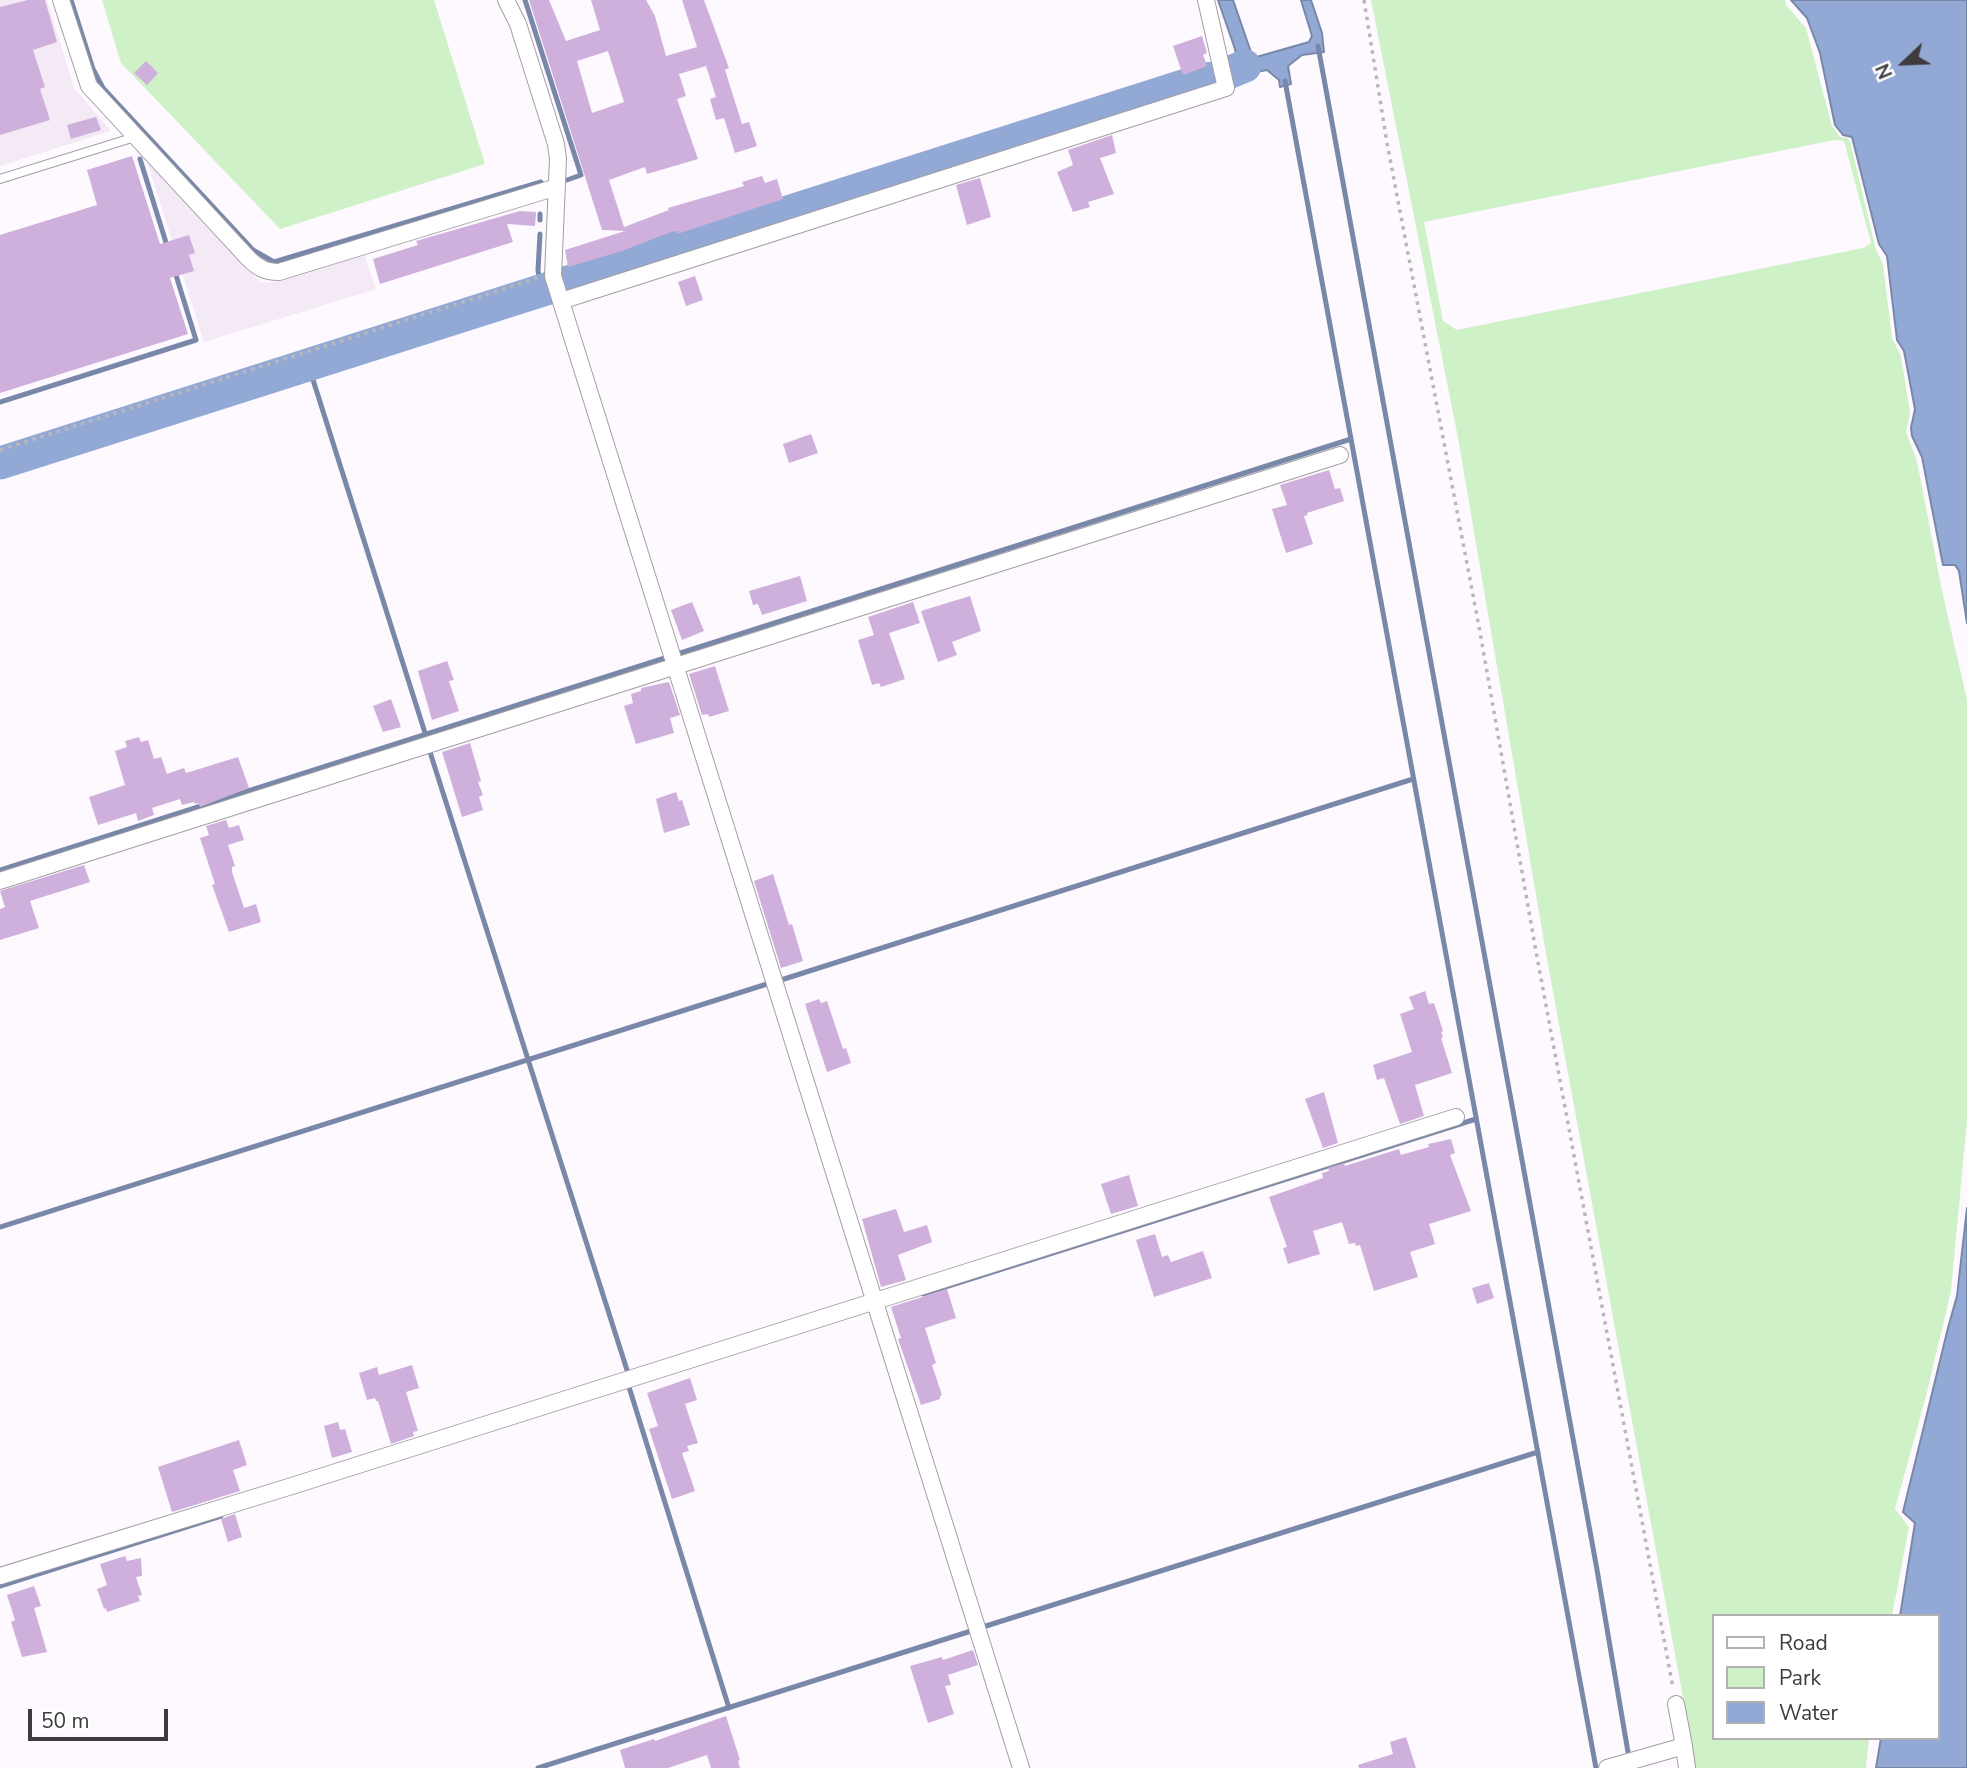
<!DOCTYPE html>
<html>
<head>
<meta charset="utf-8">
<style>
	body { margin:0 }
	#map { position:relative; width:1967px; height:1768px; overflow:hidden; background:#fdf9ff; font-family:"Nunito Sans",sans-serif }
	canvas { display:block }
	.legend { position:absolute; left:1712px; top:1614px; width:228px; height:126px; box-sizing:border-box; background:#fff; border:2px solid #b1b1b2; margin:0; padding:9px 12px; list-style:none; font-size:21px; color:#3d3b3e }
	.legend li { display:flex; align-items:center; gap:14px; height:35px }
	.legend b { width:35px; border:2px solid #b1b1b2 }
	.north { position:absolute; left:1869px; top:28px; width:70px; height:70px; -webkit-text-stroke:5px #fff; paint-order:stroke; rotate:247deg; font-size:19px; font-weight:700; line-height:28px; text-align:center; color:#3d3b3e }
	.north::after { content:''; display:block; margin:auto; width:24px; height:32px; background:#3d3b3e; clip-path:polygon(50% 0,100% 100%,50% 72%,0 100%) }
	.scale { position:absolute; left:28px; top:1709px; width:140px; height:32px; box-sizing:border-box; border:4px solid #3d3b3e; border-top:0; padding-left:9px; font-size:21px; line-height:24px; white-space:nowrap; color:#3d3b3e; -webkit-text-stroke:5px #fff; paint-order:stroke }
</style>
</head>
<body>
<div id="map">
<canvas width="1967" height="1768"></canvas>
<ul class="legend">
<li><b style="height:9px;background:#fff"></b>Road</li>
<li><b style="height:19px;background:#cff1c7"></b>Park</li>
<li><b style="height:19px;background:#93a9d5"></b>Water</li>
</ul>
<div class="north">N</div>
<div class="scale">50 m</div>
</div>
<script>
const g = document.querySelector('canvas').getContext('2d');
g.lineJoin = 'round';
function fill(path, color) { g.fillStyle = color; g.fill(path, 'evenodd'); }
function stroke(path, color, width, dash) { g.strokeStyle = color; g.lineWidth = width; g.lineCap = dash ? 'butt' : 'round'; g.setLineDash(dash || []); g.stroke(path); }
fill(new Path2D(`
	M0,0h47l27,88 37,43 -111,35z
	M150,160l111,123 14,-1 89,-28 12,35 -172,53 -57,-181z`), '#f3eaf6');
fill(new Path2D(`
	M102,0h332l51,164 -205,65 -159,-166z
	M1371,0h414l1,5 20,23 26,98 8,11 7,1 3,3 26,109 7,14 9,74 9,18 9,57 -4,19 11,29 25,130 25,109v420l-16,171 -25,105 -31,113 14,18 -17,89h-179v122h156l-3,30h-170l-149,-809 -89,-521zM1835,140l9,1 27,102 -8,5 -406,82 -14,-9 -19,-99z`), '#cff1c7');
const water = new Path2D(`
	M1218,0h15l20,58 56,-16 3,-6 -11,-36h10l11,33 2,19 -22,3 -14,11 3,18 -11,3 -1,-7 -12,-10 -27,5 -5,-26z
	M1791,0h176v623l-8,-52 -4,-6h-12l-21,-108 -10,-21 -1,-8 4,-19 -11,-58 -7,-11 -10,-84 -8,-12 -27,-107 -9,-2 -8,-10 -15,-72 -13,-35z
	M1967,1208v560h-91l5,-30h56v-122h-37l15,-93 -12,-11 45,-184 9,-32z`);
fill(water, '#93a9d5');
stroke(water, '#7988a8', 2);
stroke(new Path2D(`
	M71,0l22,69 10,19 150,162 21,12 267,-80
	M525,0l56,175 -14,5
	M1318,46l278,1518 33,194
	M1285,81l311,1687
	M140,159l28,90
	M540,214v6
	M540,234l-2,36 3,20
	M308,364l118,372
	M0,402l196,-62 -21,-68
	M430,752l197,618
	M0,870l1351,-431
	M781,980l632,-201
	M0,1227l767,-243
	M923,1294l553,-175
	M629,1387l100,321
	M0,1586l221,-70
	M986,1626l552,-174
	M538,1768l433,-137`), '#7988a8', 5);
stroke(new Path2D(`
	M0,463l1205,-384 11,-1 29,-12`), '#93a9d5', 33);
fill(new Path2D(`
	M28,0h17l12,42 -24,8 12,37 -5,2 10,31 -50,15v-128z
	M529,0h20l17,41 34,-11 -9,-30h55l9,16 11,40 31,-9 -15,-47h22l25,68 -4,2 17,54 7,-2 8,24 -22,7 -11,-35 -8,2 -6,-21 6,-2 -10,-31 -27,8 7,22 -9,3 21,60 -51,15 -2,-7 -36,13 15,47 45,-17 -1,-2 76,-22 -2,-4 20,-6 3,7 12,-4 6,20 -106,35 -1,-4 -54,21 -54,16 -3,-17 60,-19 -23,-1zM608,51l16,51 -32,11 -15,-52z
	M1202,36l5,17 -4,2 4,11 -24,9 -10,-29z
	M146,61l12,12 -11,12 -13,-12z
	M96,117l5,13 -30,9 -4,-14z
	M1112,135l4,18 -16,5 14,36 -26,8 2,5 -17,5 -16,-40 16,-7 -5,-15z
	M132,156l28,88 29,-9 6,18 -6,2 5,16 -24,7 18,56 -188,59v-158l97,-30 -10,-35z
	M980,178l11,39 -24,8 -11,-40z
	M520,211l16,1 -1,14 -28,-2 6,18 -133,42 -7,-25 45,-14 -2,-4z
	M695,276l8,24 -17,6 -8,-24z
	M811,434l7,19 -29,10 -6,-19z
	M1329,470l6,19 5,-1 4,13 -37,12 1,2 -4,1 9,28 -27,9 -14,-44 15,-4 -7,-20z
	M800,576l7,25 -45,14 -4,-11 -5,1 -4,-14z
	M970,596l11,35 -29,11 5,13 -19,7 -17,-51z
	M692,602l12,29 -22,9 -11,-30z
	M913,602l7,21 -31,10 16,46 -24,8 -2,-4 -7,2 -14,-45 16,-5 -6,-18z
	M447,661l7,19 -5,1 10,30 -27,9 -14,-49z
	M715,666l14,45 -20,6 -1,-3 -6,1 -13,-41z
	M669,682l11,33 -10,3 4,15 -38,11 -12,-38 9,-3 -2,-9 10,-3v-3z
	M391,699l10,28 -18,5 -10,-26z
	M139,737l2,5 7,-2 6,19 7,-2 6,17 17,-6 2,5 52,-16 11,31 -49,19 -2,-4 -3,1 -1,-2 -12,3 -2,-6 -28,9 2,7 -16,6 -2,-8 -38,12 -9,-28 36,-12 -10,-34 12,-4 -2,-6z
	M470,743l11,38 -3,1 5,13 -4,2 4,13 -21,7 -20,-65z
	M676,792l3,9 3,-1 8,25 -26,8 -8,-34z
	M226,820l3,8 10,-3 5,15 -16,5 7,21 -3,1v5l12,36 12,-4 5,18 -32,10 -17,-47 3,-1 -15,-46 9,-3 -3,-9z
	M84,865l6,17 -60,19 9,27 -39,12v-31l5,-2 -5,-16z
	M773,874l16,51 3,-1 11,37 -22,7 -27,-87z
	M1425,991l4,13 5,-1 9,28 -2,1 2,5 -2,1 11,35 -37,12 9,31 -24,8 -16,-46 -7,2 -4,-15 39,-13 -12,-38 14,-5 -5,-12z
	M819,999l2,4 6,-2 16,48 3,-1 5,15 -24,9 -22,-68z
	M1324,1092l14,51 -15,5 -18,-49z
	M1451,1139l4,14 -5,2 21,56 -42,13 6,20 -25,8 8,25 -44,14 -14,-46 -4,1 -1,-3 -6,1 -7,-22 -29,9 7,23 -32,10 -5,-16 4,-1 -18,-50 54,-19 -1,-5 7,-2 -1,-3 16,-5 1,3 54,-17 2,6 28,-8 -1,-3z
	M1129,1175l9,31 -27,8 -10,-30z
	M896,1209l8,23 23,-7 5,17 -34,13 8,25 -25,7 -19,-68z
	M1155,1234l7,23 6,-2 3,7 32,-11 9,27 -58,19 -18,-57z
	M1489,1283l5,15 -17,6 -5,-16z
	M947,1289l9,29 -31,10 11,35 -4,2 10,30 -2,1v3l-19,6 -23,-66 3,-1 -10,-31z
	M412,1365l7,23 -13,4 12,39 -5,1 1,4 -23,8 -13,-43h-2l-1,-3 -8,2 -8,-27 18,-6 2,8z
	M690,1378l7,22 -12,4 13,39 -11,3 2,5 -7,2 13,38 -23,8 -23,-70 9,-3 -11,-33z
	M338,1422l2,8 5,-1 7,23 -20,6 -8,-32z
	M239,1440l8,25 -14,5 7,21 -68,21 -14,-45z
	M235,1514l7,23 -14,5 -7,-23z
	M125,1556l2,5 14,-3 1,18 -6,1 6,18 -4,1 2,5 -33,11 -1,-4 -2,1 -7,-20 10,-4 -7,-21z
	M34,1586l7,20 -7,2 13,44 -25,5 -11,-35 4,-2 -8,-25z
	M973,1650l5,15 -30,10 3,10 -6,1 9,28 -26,9 -18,-57 32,-9 1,3z
	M726,1716l14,44 -2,1 2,7h-29l-4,-13 -39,13h-43l-5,-18 34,-11 1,2z
	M1406,1737l10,31h-57l-1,-3 35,-11 -3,-12z`), '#cfafdb');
const service = new Path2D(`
	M0,179l135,-42`);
const minor = new Path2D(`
	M61,0l28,86 159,172c10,10 17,14 31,14l278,-85
	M506,0l12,24 38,120 2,15 -5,117 468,1492
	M561,301l665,-213 -20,-88
	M0,881l1340,-426
	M0,1576l295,-91 1161,-368
	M1684,1746l3,22
	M1607,1768l77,-22 -8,-42`);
stroke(service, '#a29ea4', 10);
stroke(minor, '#a29ea4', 18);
stroke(new Path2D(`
	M1364,0l23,143 93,489 55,314 138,742
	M0,450l538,-172`), '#bab7bb', 3.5, [3.5, 5]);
stroke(service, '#fff', 8);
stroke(minor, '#fff', 16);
</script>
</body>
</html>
